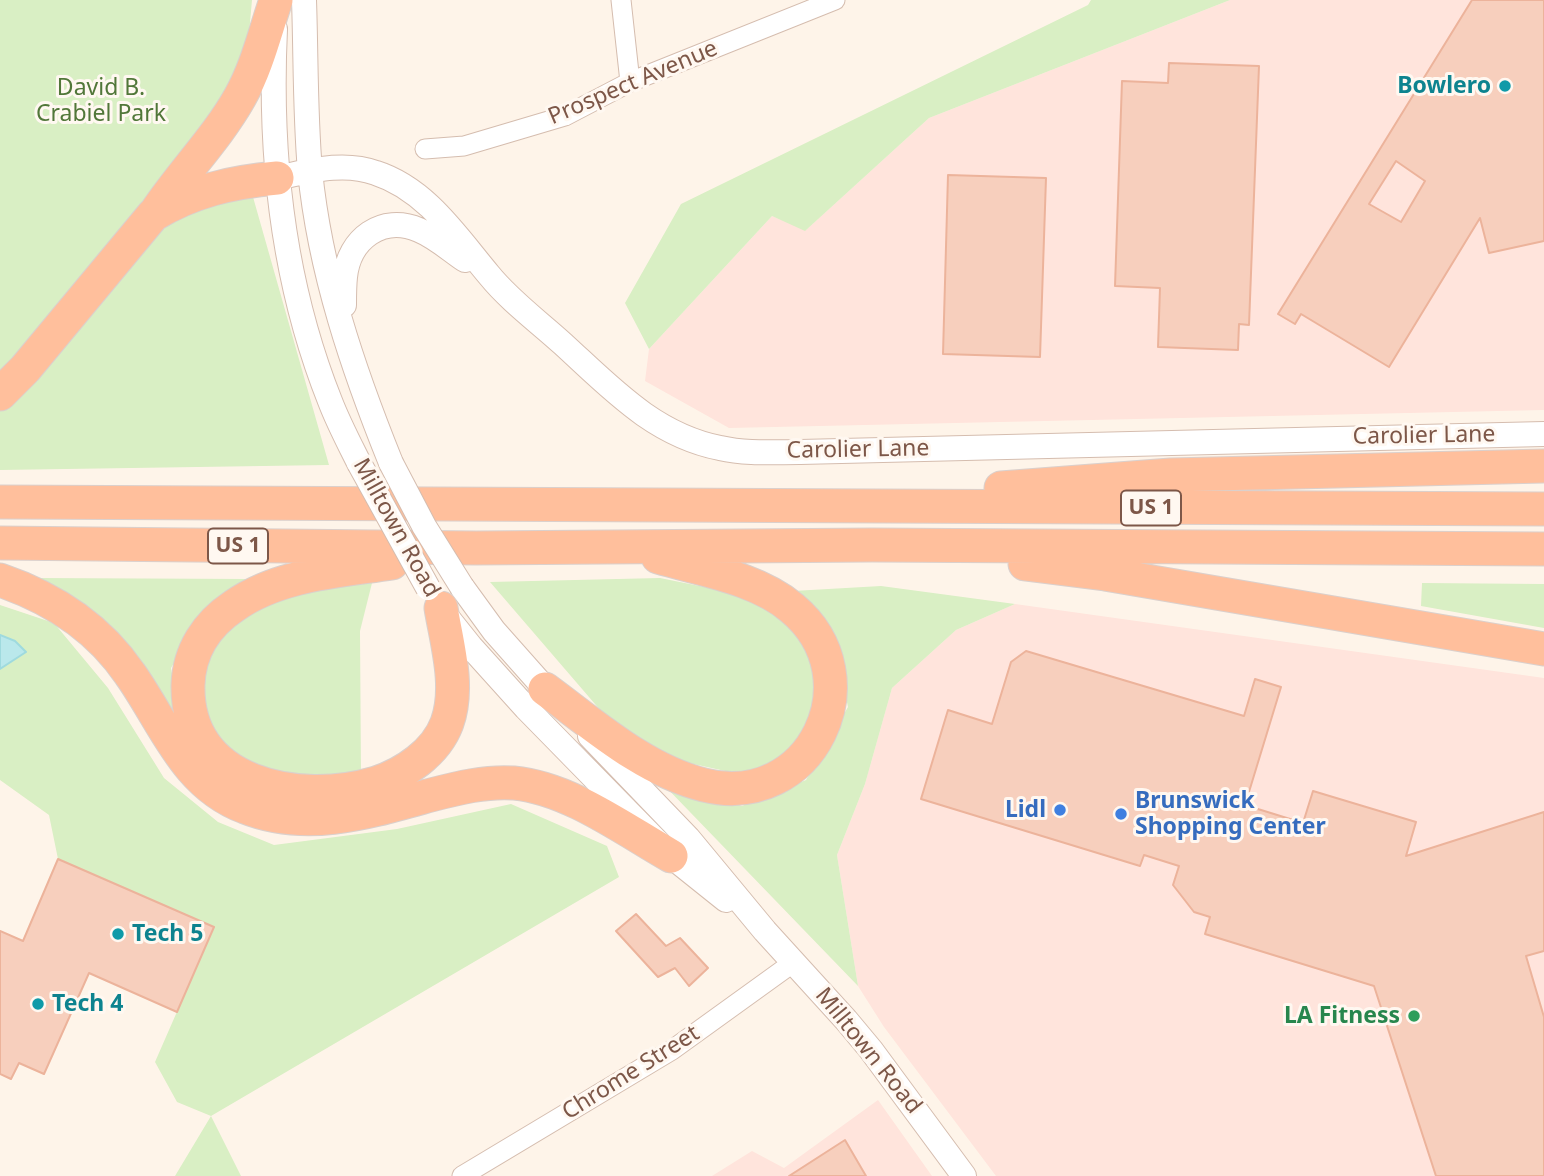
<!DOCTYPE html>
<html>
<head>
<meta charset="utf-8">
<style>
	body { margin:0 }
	canvas { display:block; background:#fef4e9 }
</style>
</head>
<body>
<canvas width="1544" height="1176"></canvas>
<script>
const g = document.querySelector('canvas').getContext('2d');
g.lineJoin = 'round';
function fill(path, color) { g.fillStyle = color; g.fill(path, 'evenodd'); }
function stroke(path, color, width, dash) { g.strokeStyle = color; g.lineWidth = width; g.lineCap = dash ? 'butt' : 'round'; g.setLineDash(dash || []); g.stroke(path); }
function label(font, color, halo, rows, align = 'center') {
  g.font = font + ' "Noto Sans",sans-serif'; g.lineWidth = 6; g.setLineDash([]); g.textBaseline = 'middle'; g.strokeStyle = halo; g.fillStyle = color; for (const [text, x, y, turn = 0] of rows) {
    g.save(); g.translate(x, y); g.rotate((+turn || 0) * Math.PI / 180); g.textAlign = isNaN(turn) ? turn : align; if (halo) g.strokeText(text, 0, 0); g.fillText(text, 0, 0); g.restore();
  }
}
fill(new Path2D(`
	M1230,0h314v410l-815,18 -84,-47 4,-32 123,-133 34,14 123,-112z
	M1015,604l529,74v498h-548l-112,-149 -26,-41 -21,-131 28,-71 27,-96 64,-58z
	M878,1100l54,76h-220l40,-25 32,17z`), '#ffe4dc');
fill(new Path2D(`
	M0,0h252l-3,34 -30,79 -219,260z
	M1091,0h139l-301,118 -124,113 -33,-15 -123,133 -24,-46 56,-99 407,-199z
	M253,197l76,268 -329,5v-61l152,-172 50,-35z
	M36,578l214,1 -52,42 -27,47 10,62z
	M660,578l84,17 54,33 21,53 -13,49 -23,30 -44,14 -73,-16 -65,-47 -111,-129z
	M372,583l-12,48 1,145 -63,5 -53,-15 -34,-37 -9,-46 10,-39 34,-31 56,-22z
	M1422,583l122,1v44l-123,-22z
	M881,586l134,18 -59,26 -64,58 -27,96 -28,71 21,131 -197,-204 81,24 64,-26 42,-73 -16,-77 -39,-39z
	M0,605l54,18 54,65 56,90 54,44 56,23 123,-16 114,-25 96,42 12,31 -408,239 30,60h-66l36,-60 -34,-14 -22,-40 59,-135 -156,-68 -9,-44 -49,-35z`), '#d9efc4');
const water = new Path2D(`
	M0,635l15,6 11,11 -26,17z`);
fill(water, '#bae8eb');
stroke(water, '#9fdade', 2);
const building = new Path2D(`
	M1472,0h72v241l-55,12 -9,-35 -91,149 -88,-53 -6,10 -17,-10zM1396,161l29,20 -24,41 -32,-18z
	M1169,63l90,3 -10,259 -10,-1 -1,26 -80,-3 2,-59 -45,-2 7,-205 46,2z
	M948,175l98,3 -6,179 -97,-3z
	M1026,651l218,65 11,-37 26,8 -36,118 58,18 10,-32 103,31 -10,34 138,-44v139l-18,5 18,61v159h-108l-62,-190 -169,-52 5,-17 -16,-5 -21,-27 6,-19 -35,-11 -4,11 -219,-67 27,-89 44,14 19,-62z
	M58,859l156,68 -37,85 -88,-39 -45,101 -25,-11 -8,16 -11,-5v-143l23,10z
	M636,914l30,32 14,-8 28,30 -19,18 -14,-18 -17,9 -42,-46z
	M845,1140l21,36h-77z`);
fill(building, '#f7cfbd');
stroke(building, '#ecb39b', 2);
const minor = new Path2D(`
	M621,0l9,82
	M425,149l39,-3 101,-30 65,-34 205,-82
	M462,1176l210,-126 122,-88`);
const tertiary = new Path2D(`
	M304,0c2,57 1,114 6,171 10,101 43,198 81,292
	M275,29c-6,125 8,254 55,372 8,21 19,42 29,62
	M277,178c33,-7 66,-17 99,-5 50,16 81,64 113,102 21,26 50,47 74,69 48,44 91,91 157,104 26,6 53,4 80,4l744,-18
	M344,305c0,-10 0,-19 1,-28 4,-38 37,-63 74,-47 17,7 31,20 46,30
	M462,587l32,44 63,71
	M443,612l28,35 55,61 145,148 55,44
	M590,736l98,102 77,93 81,89 25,30 93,126`);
const trunk = new Path2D(`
	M156,212c26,-39 61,-74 84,-115 17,-30 25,-65 36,-97
	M0,394l25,-25 128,-154c39,-24 79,-33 124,-37
	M1001,488l170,-13 373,-9
	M0,502l1544,7
	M0,543l476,5 396,-3 672,4
	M392,563c-52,8 -113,11 -158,43 -27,18 -45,45 -46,79 -2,100 111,121 188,98 28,-9 60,-30 71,-60 13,-36 0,-79 -6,-115
	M1025,564l80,10 439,75
	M0,580c53,18 98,47 130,94 35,49 54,110 115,133 62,25 125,5 186,-12 27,-7 55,-14 83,-12 55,5 111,47 157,73
	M545,689c49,36 99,81 159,96 107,27 172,-107 88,-177 -35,-30 -90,-38 -134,-51`);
stroke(minor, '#d5bdaf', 21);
stroke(tertiary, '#d5bdaf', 26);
stroke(trunk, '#dbd0cc', 35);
stroke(minor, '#fff', 19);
stroke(tertiary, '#fff', 24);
stroke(trunk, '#ffbf9c', 33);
const tertiaryBridge = new Path2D(`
	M359,463l69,125
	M391,463l33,63 38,61`);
stroke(tertiaryBridge, '#d5bdaf', 26, []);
stroke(tertiaryBridge, '#fff', 24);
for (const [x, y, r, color] of [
	[1505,86,7,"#0f9aa8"],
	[1060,810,7,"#3f7fe0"],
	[1121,814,7,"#3f7fe0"],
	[118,934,7,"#0f9aa8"],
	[38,1004,7,"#0f9aa8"],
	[1414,1016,7,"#2e9e5b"]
]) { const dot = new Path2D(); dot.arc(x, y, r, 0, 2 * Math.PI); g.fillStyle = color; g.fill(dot); stroke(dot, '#fff8f1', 2.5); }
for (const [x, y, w] of [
	[1151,508,60],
	[238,546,60]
]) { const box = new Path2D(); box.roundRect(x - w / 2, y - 17.5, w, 35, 5); g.fillStyle = '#fff8f1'; g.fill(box); stroke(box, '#7d5748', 2); }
label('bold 21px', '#7d5748', null, [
	["US 1",1151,508],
	["US 1",238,546]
]);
label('23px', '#7d5748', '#fff8f1', [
	["Prospect Avenue",633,83,-23],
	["Carolier Lane",1424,436,-1],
	["Carolier Lane",858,450,-1],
	["Milltown Road",396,528,61],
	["Milltown Road",868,1051,51],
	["Chrome Street",631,1073,-32]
]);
label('bold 23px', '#0d838f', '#fff8f1', [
	["Bowlero",1491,86,"right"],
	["Tech 5",132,934],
	["Tech 4",52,1004]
], 'left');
label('23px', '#517739', '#fff8f1', [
	["David B.",101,88],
	["Crabiel Park",101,114]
]);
label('bold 23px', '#366cbe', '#fff8f1', [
	["Brunswick",1135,801],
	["Shopping Center",1135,827],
	["Lidl",1046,810,"right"]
], 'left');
label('bold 23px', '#27864d', '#fff8f1', [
	["LA Fitness",1400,1016]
], 'right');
</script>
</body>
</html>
